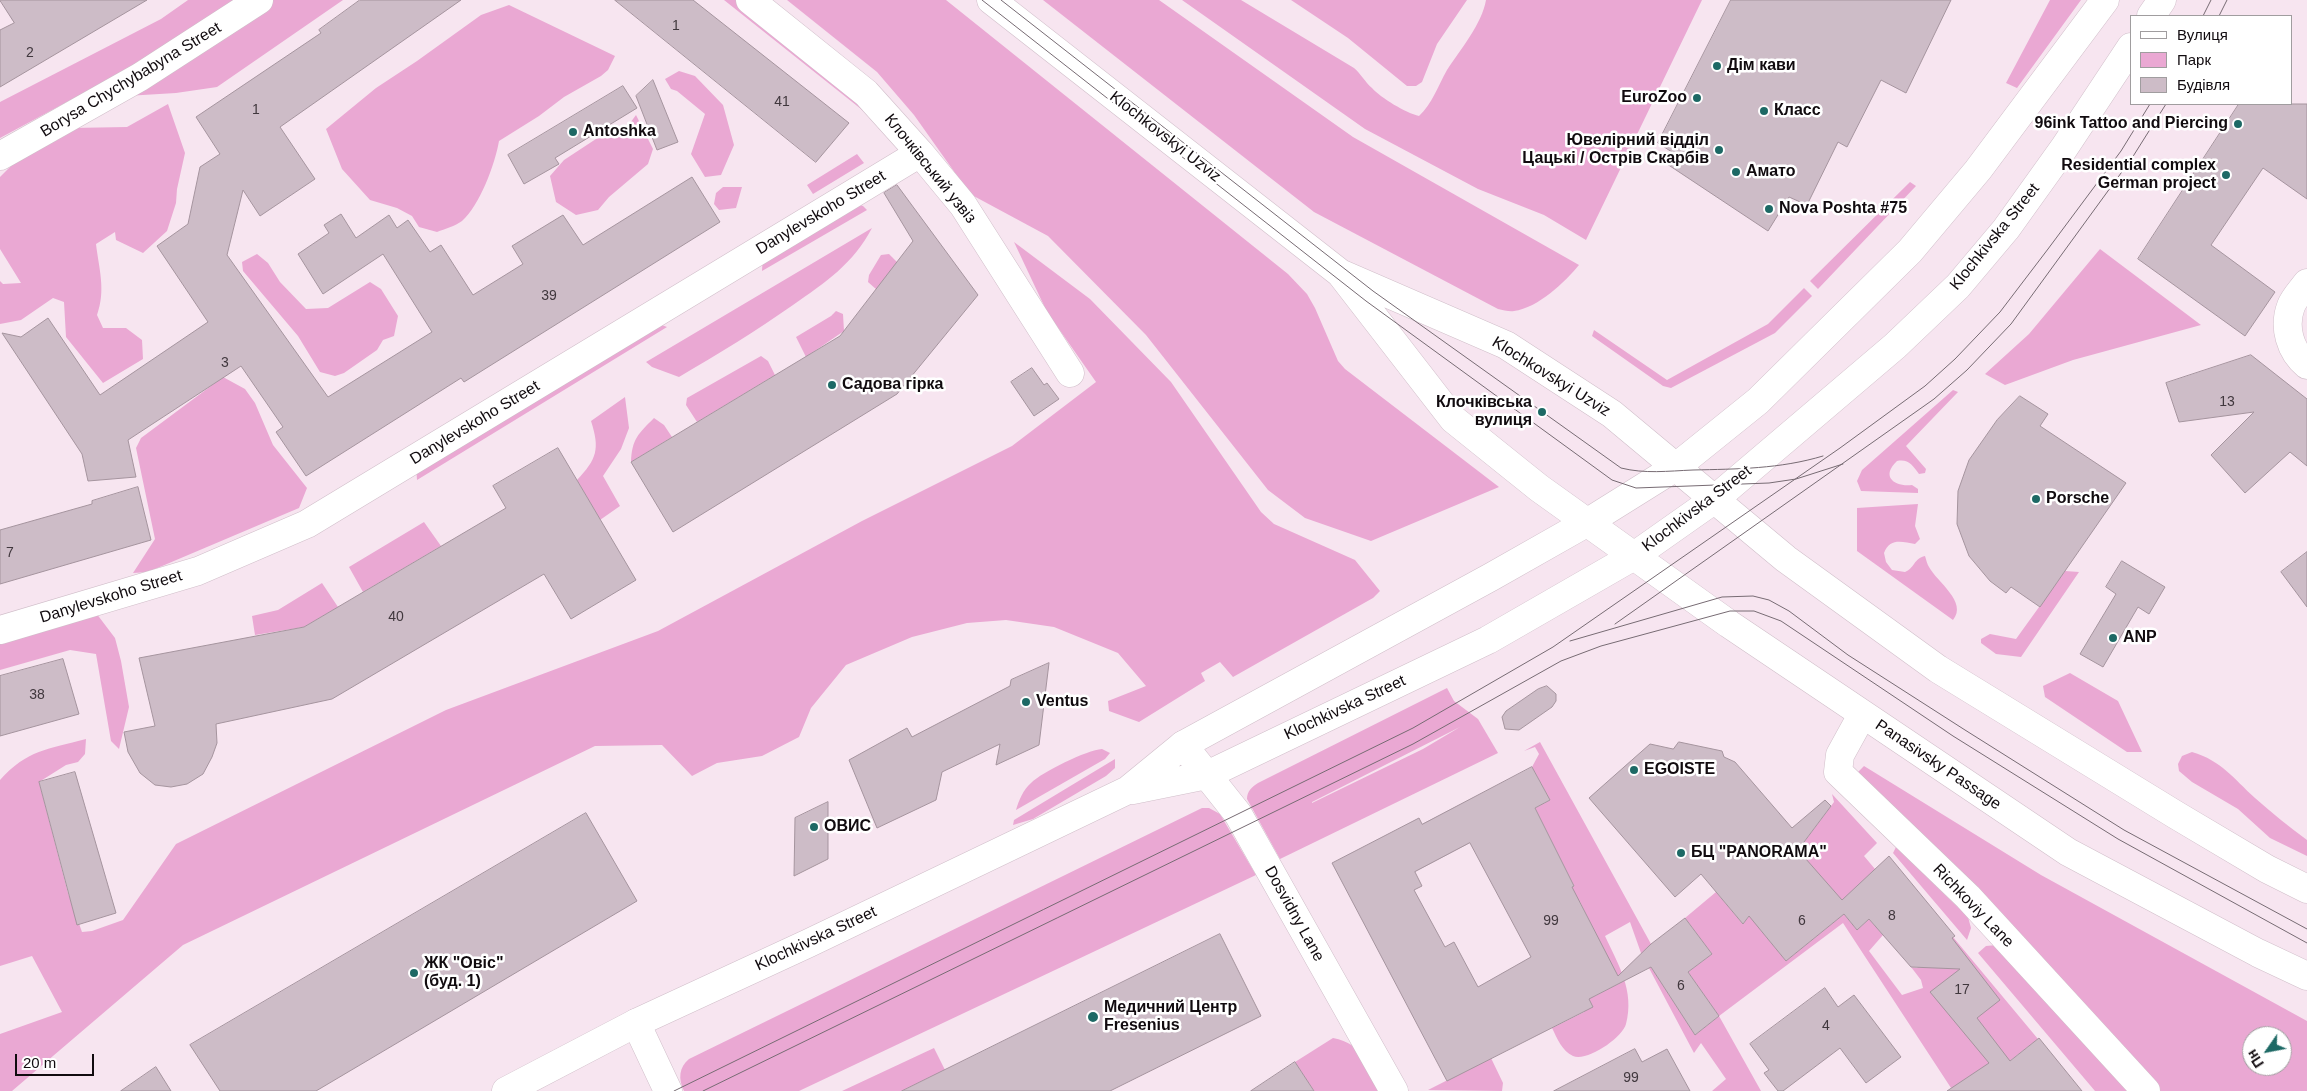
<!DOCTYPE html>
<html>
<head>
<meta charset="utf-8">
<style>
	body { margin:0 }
	#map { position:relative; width:2307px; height:1091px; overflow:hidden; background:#f7e5f0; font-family:Arial,sans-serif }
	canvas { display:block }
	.legend { position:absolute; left:2130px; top:15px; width:162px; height:90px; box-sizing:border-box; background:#fff; border:1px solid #a09d9f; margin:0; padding:6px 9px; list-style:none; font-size:15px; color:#110b0f }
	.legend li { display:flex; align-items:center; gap:10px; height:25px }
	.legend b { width:25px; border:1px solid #a09d9f }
	.north { position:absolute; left:2242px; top:1026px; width:50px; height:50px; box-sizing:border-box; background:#fff; border:1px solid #a09d9f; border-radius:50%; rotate:237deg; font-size:14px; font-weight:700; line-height:20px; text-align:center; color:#110b0f }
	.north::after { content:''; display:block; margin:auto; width:18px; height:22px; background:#1d6965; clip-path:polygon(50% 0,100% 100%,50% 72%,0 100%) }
	.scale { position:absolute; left:15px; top:1054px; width:79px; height:22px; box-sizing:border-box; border:2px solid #110b0f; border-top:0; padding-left:6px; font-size:15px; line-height:18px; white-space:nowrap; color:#110b0f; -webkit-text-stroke:4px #fff; paint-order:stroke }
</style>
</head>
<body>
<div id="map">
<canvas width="2307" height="1091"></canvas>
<ul class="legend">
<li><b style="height:6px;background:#fff"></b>Вулиця</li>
<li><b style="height:14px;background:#eaa8d3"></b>Парк</li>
<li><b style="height:14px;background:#cdbcc7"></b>Будівля</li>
</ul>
<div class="north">Пн</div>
<div class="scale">20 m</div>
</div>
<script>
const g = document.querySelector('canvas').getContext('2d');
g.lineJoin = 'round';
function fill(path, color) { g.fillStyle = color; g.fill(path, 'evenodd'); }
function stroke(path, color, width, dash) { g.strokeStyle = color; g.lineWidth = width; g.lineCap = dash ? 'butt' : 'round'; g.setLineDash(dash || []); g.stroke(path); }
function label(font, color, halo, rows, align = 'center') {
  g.font = font + ' Arial,sans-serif'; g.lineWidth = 5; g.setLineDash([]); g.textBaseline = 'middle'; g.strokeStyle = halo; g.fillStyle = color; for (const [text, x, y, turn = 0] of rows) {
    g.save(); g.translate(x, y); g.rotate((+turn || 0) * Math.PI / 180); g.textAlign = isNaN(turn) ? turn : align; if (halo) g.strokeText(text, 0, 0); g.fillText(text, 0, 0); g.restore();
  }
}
fill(new Path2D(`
	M188,0h55l-113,68 -130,70v-36l161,-83z
	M269,0h74l-126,87 -41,6 -50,3z
	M724,0h16l125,102 1,11z
	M787,0h159l342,274 19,20 8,14 23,53 7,8 154,118 -128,54 -66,-23 -37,-28 -122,-155 -98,-99 -78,-42 -56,-79 -37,-43z
	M1043,0h116l194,137 226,128c-14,17 -41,43 -65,46 -4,1 -11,-1 -16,-2l-184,-97z
	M1182,0h59l113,68c7,6 11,14 18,20 9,10 34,25 47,28 13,-12 19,-30 28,-46 13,-20 35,-46 39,-70h216l-116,240 -42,-25 -66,-26 -113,-60z
	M1291,0h176l-30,44 -15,38 -6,4h-9l-59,-48z
	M2050,0h31l-64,88 -11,-5z
	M509,5l106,51 -7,14 -7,6 -37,21 -25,19 -40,25c-4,23 -19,64 -37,80 -7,5 -17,8 -25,11l-18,-5 -7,-11 -15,-8 -27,-8 -28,-31 -16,-40 50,-41 41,-27 64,-46z
	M679,71l16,5 28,29 11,40 -13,30 -16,2 -14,-23 14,-40 -28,-23 -6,-2 -6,-10z
	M168,104l17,49 -8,36 -1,14 -9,28 -24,22 -27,-13 -1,-8 -19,12c3,25 10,46 1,71l6,13h23l16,12 1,19 -40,24 -37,-46 -2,-35 -11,-4 -32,22 -21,4v-43l3,3 18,-1 -21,-34v-72l18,-18 53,-31 56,-1z
	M636,115l17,34 -5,15 -39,33 -11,13 -22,5 -20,-13 -6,-26 14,-16 35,-23 23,-3z
	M857,154l7,9 -51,31 -6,-9z
	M1910,182l6,4 -98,103 -8,-8z
	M723,187h19l-6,21 -17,2 -5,-6 2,-11z
	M849,201l14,5 4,4 -105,61 1,-18z
	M872,228c-19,36 -46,54 -79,77 -37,26 -75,49 -114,72l-27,-10 -6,-5z
	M1014,242l76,57 81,83 90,130 13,12 81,36 25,31 -7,7 -140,79 -13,-15 -19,11 4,8 -66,41 -30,-11 -1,-10 38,-15 -28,-33 -64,-26 -48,-7 -39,3 -55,14 -66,28 -35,43 -12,29 -37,19 -45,7 -25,13 -30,-31 -67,1 -412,199 -171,146h-12v-57l62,-22 -30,-56 -32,10v-186c27,-30 48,-31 86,-41l-1,15 -7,8 -12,3 -27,17 29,111 14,39 10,-1 31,-11 53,-76 270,-134 212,-79 204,-110 150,-75 84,-64 -49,-70z
	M2100,249l101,76 -128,35 -68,25 -20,-11 44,-40z
	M257,254l11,9 12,19 26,27 22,-1 42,-26 11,7 17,27 -4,20 -11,4 -6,10 -33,23 -9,3 -15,-4 -22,-36 -55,-65 -1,-9z
	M889,254l9,9 -21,27 -9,-8 1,-7 12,-20z
	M1804,288l8,8 -37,37 -104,55 -8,-2 -71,-50 2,-6 73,50 101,-56z
	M836,311l7,3 1,17 -38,26 -10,-20 35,-21z
	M654,322l13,5 -250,153 -1,-15z
	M761,356l7,5 7,14 -78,47 -11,-17 1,-7z
	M223,377l22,12 10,14 18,42 34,43 -8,20 -151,64 -15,1 22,-34 -19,-91 5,-10z
	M1953,390l5,2 -52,54 20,23 -1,4 -6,1c-7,-9 -10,-15 -22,-13 -17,16 -2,26 15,24l6,4v4l-57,-2 -4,-10 5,-11z
	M625,397l4,31 -8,21 -18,27 17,30 -20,14 -23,-40c20,-21 23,-31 14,-59z
	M654,418l10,7 8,12 -41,25c1,-23 7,-28 23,-44z
	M1918,504l-3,22 5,13 -5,5c-12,-2 -25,-7 -31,9l2,9 6,8 13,2c9,-3 9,-14 20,-16 1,3 2,8 4,11 8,15 39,35 24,53l-96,-69v-43z
	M424,522l17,24 -78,46 -14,-25z
	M2065,571l14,1 -58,85 -25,-3 -15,-11v-4l9,-5 26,5z
	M322,583l16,24 -34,20 -49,8 -3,-19 26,-6z
	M93,609l22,29 6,23 8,46 -10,42 -8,-8 -15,-87 -26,-4 -70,20v-34z
	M2070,673l48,28 24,51h-15l-82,-55 -2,-11z
	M1447,688l7,13 24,18 20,34 -218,106 -33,-60c0,-8 5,-12 11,-16zM1460,727l-37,22 -111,54v-1z
	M1540,742l111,202 -9,9 53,82 24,-19 -31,-44 24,-18 -27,-36 31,-26 27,32 91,-122 -2,-8 45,49 -13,13 11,13 -7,24 -108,36 26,32 58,-47 13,16 12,-11 14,16 -14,16 33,44 21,-7 -2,-8 -10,-13 6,1 36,-31 85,102 -45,35 -40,17 -110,-168 -124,93 42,75h-49l14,-12 -25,-36 -7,10 -53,-100 -11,-31 -25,14c13,28 30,55 21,88 -4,14 -39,38 -53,32 -11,-5 -16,-18 -21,-28l32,-16 -7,-14 18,-2 24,-13 -39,-81 -16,-11 10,-5 -39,-78 15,-8 -18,-33 7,-13 -4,-7 -11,4z
	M1102,749l8,4 -5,6 -89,51c3,-10 7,-20 15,-27 11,-11 56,-33 71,-34z
	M2192,752c30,9 41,26 63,46 17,15 34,29 52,42v16l-37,-18 -32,-29 -46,-27 -13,-11 -1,-7 4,-8z
	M1115,759v9l-9,8 -73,43 -20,6 1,-5z
	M1864,766l177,109 266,146v70h-149l-306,-313zM2252,1036h30v30h-30z
	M1202,808h7l11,6 36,61 -457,216h-115c-6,-12 -5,-24 5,-32z
	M1896,847l72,70 3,11 -4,12 -74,-87z
	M1997,945l138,146h-40l-117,-138 8,-7z
	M1333,1038c31,6 35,28 50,53h-69l-19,-29z
	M934,1048l11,22 -43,21h-60z
	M1491,1058l12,25 -1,8 -74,-1z`), '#eaa8d3');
const building = new Path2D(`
	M0,0h147l-147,87v-57l14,-7z
	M360,0h101l-181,127 35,52 -55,37 -17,-26 -16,65 101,142 104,-65 -49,-78 -60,40 -25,-40 31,-21 -5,-8 17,-11 15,24 33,-23 8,13 11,-8 22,32 11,-7 32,50 50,-31 -11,-18 51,-31 20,30 109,-68 28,45 -256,160 -3,-4 -155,98 -30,-44 7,-5 -42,-61 -113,74 8,37 -48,4 -6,-27 -80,-121 19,4 27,-19 52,77 108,-73 -51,-76 31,-22 12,-57 20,-13 -24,-37 125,-84 -2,-3z
	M615,0h78l156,123 -33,39z
	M1731,0h220l-45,93 -25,-13 -34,67 -9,-5 -31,63 -18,-8 -21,34 -101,-67 8,-10 -17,-11z
	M653,80l25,62 -21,8 -21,-54z
	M623,86l14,22 -82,50 4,6 -35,20 -16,-29z
	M2239,104h68v95l-44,-31 -52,77 64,47 -30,44 -107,-77z
	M897,185l81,110 -81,99 -224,138 -42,-70 209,-126 73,-95 -29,-48z
	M2251,355l56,44v67l-17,-14 -45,41 -34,-38 43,-43 -75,10 -13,-39z
	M1032,368l12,17 3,-2 12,16 -25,17 -23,-34z
	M2020,396l28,18 -8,12 86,57 -86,124 -29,-20 -5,6 -16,-12 -21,-25 -12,-32 1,-33 11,-31 28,-40z
	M558,448l78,132 -65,39 -27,-45 -212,125 -116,25 1,19 -5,14 -9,17 -16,10 -16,3 -16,-2 -15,-12 -12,-21 -4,-20 31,-6 -16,-68 165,-31 202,-119 -13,-22z
	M138,487l13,53 -151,44v-54l92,-26v-3z
	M2307,552v55l-26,-35z
	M2122,561l43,26 -16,27 -11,-7 -35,60 -23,-13 36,-60 -10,-7z
	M63,659l16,55 -79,22v-60z
	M1049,663l-10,82 -43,20 4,-21 -58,28 -6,28 -59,28 -28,-68 58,-32 5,9 98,-51 1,-6z
	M1547,686l9,8v7l-4,6 -33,23 -14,-1 -3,-12 4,-6 32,-22z
	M1679,742l43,9 2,6 11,5 57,66 33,-28 6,6 -33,44 44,50 47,-44 66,80 -3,2 48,62 -23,18 33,43 29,-23 43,53h-135l42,-28 -59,-71 30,-23 -49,-2 -42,-48 -12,11 -13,-16 -58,47 -37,-45 -6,8 -42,-50 -26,23 -86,-99 61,-54 23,5z
	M1532,767l18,33 -15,8 39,78 -2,1 46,89 33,-32 34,-26 27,36 -24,18 31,44 -24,19 -44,-68 -62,32 4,8 -146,74 -115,-218 87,-45 3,6zM1470,843l61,114 -53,30 -24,-45 -9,5 -31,-57 8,-4 -7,-14z
	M75,772l41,141 -39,12 -38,-143z
	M828,802v57l-34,17 1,-58z
	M586,813l51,88 -321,190h-96l-30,-46z
	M1220,934l41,82 -151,75h-208z
	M1825,988l13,19 16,-12 47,62 -35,26 -26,-35 -57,43h-5l-14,-18 5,-3 -19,-26z
	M1635,1049l7,13 25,-13 23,42h-136z
	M1295,1062l19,29h-63z
	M156,1067l15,24h-50z`);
fill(building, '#cdbcc7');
stroke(building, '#a5949e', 1);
const minor = new Path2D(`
	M750,0l116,93 54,60 43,52 107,168
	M0,156l140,-79 119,-77
	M2307,283c-5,7 -13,15 -16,23 -8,21 -1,45 16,59
	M0,630l198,-59 109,-47 613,-371
	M1862,715l-22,40 -2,17 130,125 178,194
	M1183,745l55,69 156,277
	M636,1023l32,68`);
const primary = new Path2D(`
	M991,0l349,273 113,146 86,69 190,136 339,228 190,101 49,23
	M2151,16l11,-16
	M1340,273l166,72 106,69 174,145 152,110 238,146 91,54 40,20
	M1133,790l74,-15 281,-135 146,-84 81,-57 180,-153 63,-60 48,-57 58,-81 67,-101
	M506,1091l130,-68 173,-80 319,-153 55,-45 308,-168 97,-55 88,-55 82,-66 152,-150 68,-81 127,-170`);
stroke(minor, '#d0bec9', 29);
stroke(primary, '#d0bec9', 29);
stroke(minor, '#fff', 28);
stroke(primary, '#fff', 28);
stroke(new Path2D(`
	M982,0l384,301 246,179 24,8 133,-5 27,-4 47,-15
	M1001,0l372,291 248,177c24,6 47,3 72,2 44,-1 87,-1 130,-14
	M2203,16l8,-16
	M2219,16l8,-16
	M1615,624l319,-225 33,-29 44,-46 121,-166 34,-54
	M1570,641l152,-44 31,-1 16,4 20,11 59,44 117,75 159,100 183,99
	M674,1091l739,-363 140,-81 287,-199 85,-62 30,-27 45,-47 48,-63 73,-98 29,-47
	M703,1091l710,-347 148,-83 40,-15 129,-35h24l27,10 172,115 165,103 189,104`), '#776b73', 1);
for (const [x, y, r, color] of [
	[1717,66,5,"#1d6965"],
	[1697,98,5,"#1d6965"],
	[1764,111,5,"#1d6965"],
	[2238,124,5,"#1d6965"],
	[573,132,5,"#1d6965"],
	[1719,150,5,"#1d6965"],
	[1736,172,5,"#1d6965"],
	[2226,175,5,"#1d6965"],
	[1769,209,5,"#1d6965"],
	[832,385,5,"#1d6965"],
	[1542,412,5,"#1d6965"],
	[2036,499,5,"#1d6965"],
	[2113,638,5,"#1d6965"],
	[1026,702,5,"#1d6965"],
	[1634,770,5,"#1d6965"],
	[814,827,5,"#1d6965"],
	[1681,853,5,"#1d6965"],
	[414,973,5,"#1d6965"],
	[1093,1017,6,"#1d6965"]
]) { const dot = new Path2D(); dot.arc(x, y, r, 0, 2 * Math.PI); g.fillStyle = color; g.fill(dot); stroke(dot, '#fff', 2); }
label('14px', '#40373d', null, [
	["1",676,26],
	["2",30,53],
	["41",782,102],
	["1",256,110],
	["39",549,296],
	["3",225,363],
	["13",2227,402],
	["7",10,553],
	["40",396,617],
	["38",37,695],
	["8",1892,916],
	["99",1551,921],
	["6",1802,921],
	["6",1681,986],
	["17",1962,990],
	["4",1826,1026],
	["99",1631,1078]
]);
label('bold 16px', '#110b0f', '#fff', [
	["Дім кави",1727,66],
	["EuroZoo",1687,98,"right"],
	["Класс",1774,111],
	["96ink Tattoo and Piercing",2228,124,"right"],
	["Antoshka",583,132],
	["Ювелірний відділ",1709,141,"right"],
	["Цацькі / Острів Скарбів",1709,159,"right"],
	["Residential complex",2216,166,"right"],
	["German project",2216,184,"right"],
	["Амато",1746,172],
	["Nova Poshta #75",1779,209],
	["Садова гірка",842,385],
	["Клочківська",1532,403,"right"],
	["вулиця",1532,421,"right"],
	["Porsche",2046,499],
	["ANP",2123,638],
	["Ventus",1036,702],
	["EGOISTE",1644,770],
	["ОВИС",824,827],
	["БЦ \"PANORAMA\"",1691,853],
	["ЖК \"Овіс\"",424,964],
	["(буд. 1)",424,982],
	["Медичний Центр",1104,1008],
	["Fresenius",1104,1026]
], 'left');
label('16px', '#110b0f', '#fff', [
	["Borysa Chychybabyna Street",131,80,-31],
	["Klochkovskyi Uzviz",1165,137,38],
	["Клочківський узвіз",930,169,51],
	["Danylevskoho Street",821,213,-31],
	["Klochkivska Street",1995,237,-51],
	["Klochkovskyi Uzviz",1551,377,32],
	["Danylevskoho Street",475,423,-31],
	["Klochkivska Street",1697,509,-37],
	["Danylevskoho Street",111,597,-17],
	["Klochkivska Street",1345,708,-25],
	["Panasivsky Passage",1938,765,34],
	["Richkoviy Lane",1973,906,46],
	["Dosvidny Lane",1294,914,61],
	["Klochkivska Street",816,939,-25]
]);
</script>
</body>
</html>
